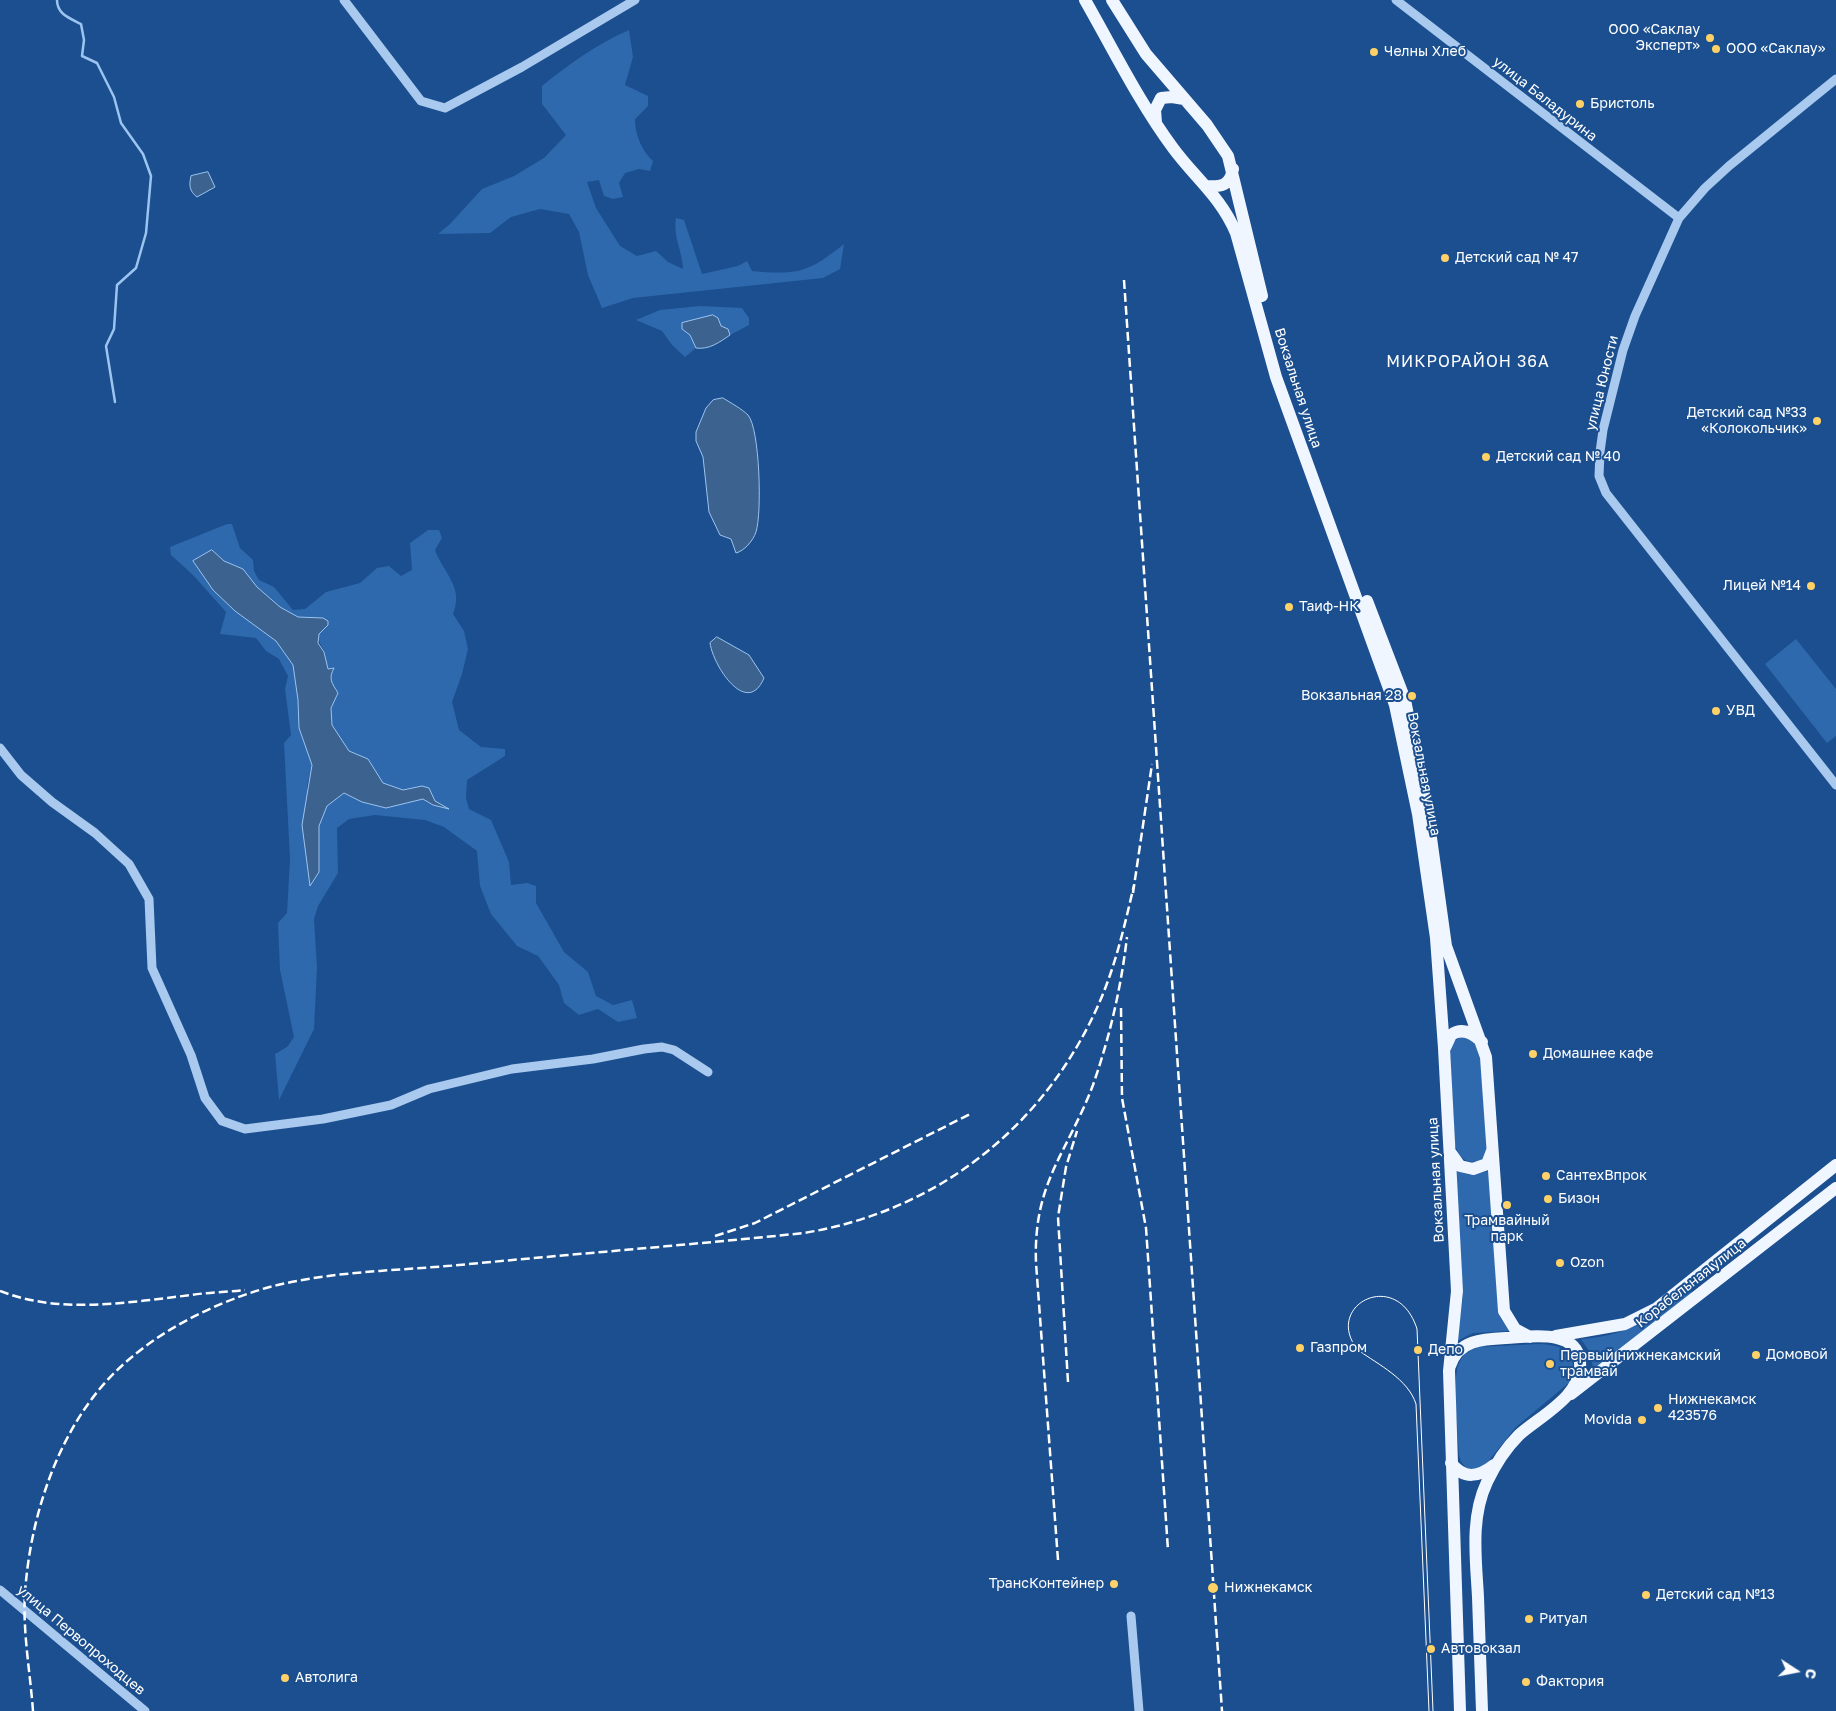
<!DOCTYPE html>
<html>
<head>
<meta charset="utf-8">
<style>
	body { margin:0 }
	#map { position:relative; width:1836px; height:1711px; overflow:hidden; background:#1b4f8f; font-family:"Golos Text",sans-serif }
	canvas { display:block }
	.north { position:absolute; left:1771px; top:1646px; width:50px; height:50px; -webkit-text-stroke:4px #1b4f8f; paint-order:stroke; rotate:101deg; font-size:14px; font-weight:700; line-height:20px; text-align:center; color:#fff }
	.north::after { content:''; display:block; margin:auto; width:18px; height:22px; background:#fff; clip-path:polygon(50% 0,100% 100%,50% 72%,0 100%) }
</style>
</head>
<body>
<div id="map">
<canvas width="1836" height="1711"></canvas>
<div class="north">С</div>
</div>
<script>
const g = document.querySelector('canvas').getContext('2d');
g.lineJoin = 'round';
function fill(path, color) { g.fillStyle = color; g.fill(path, 'evenodd'); }
function stroke(path, color, width, dash) { g.strokeStyle = color; g.lineWidth = width; g.lineCap = dash ? 'butt' : 'round'; g.setLineDash(dash || []); g.stroke(path); }
function label(font, color, halo, rows, align = 'center') {
  g.font = font + ' "Golos Text",sans-serif'; g.lineWidth = 4; g.setLineDash([]); g.textBaseline = 'middle'; g.strokeStyle = halo; g.fillStyle = color; for (const [text, x, y, turn = 0] of rows) {
    g.save(); g.translate(x, y); g.rotate((+turn || 0) * Math.PI / 180); g.textAlign = isNaN(turn) ? turn : align; if (halo) g.strokeText(text, 0, 0); g.fillText(text, 0, 0); g.restore();
  }
}
fill(new Path2D(`
	M629,30l4,27 -8,28 23,11v10l-13,13c0,15 6,31 18,42l-3,10 -11,-2 -14,4 -6,10 4,14 -10,2 -9,-3 -5,-16 -12,2 9,26 24,38 17,10 19,-5 12,11 15,7c-1,-20 -10,-31 -7,-51l8,2 18,54 36,-8 9,-5 5,10c46,4 56,2 92,-27l-4,25 -17,9 -190,20 -31,10 -14,-33 -9,-43 -10,-18 -29,-5 -29,8 -21,16 -52,1 12,-10 32,-35 32,-13 30,-18 22,-23 -24,-31v-18c27,-22 55,-42 87,-56z
	M700,306l42,2 7,10v7l-19,10 -2,-6 -7,-3 -3,-8 -23,1 -13,10 8,6 6,13 -11,9 -13,-12 -10,-14 -26,-11 24,-10z
	M227,524h5l8,24 13,12 1,11 5,9 15,7 19,23 12,-1 21,-17 34,-9 17,-15 12,-2 12,10 11,-6 -2,-27 18,-13h11l3,8 -7,12c9,24 29,37 18,64l11,17 4,18 -6,25 -10,28 7,28 22,17 24,2v7l-38,24 -1,18 3,11 22,11 18,42 2,23 16,-2 9,3v17l28,49 24,20 8,24 17,9 19,-5 5,18 -19,4 -20,-13 -19,6 -15,-12 -5,-18 -21,-29 -21,-10 -26,-32 -11,-28 -3,-35 -33,-24 -19,-7 -50,-5 -26,4 -12,9 1,45 -20,33 -4,13 3,48 -3,62 -35,71 -4,-46 12,-7 7,-10 -14,-67 -2,-47 9,-10 3,-54 -6,-116 7,-8 -6,-46 3,-13 -9,-17 -13,-8 -10,-13 -36,-4 6,-22 -33,-37 -22,-20 -1,-8zM212,550l12,11 19,8 14,18 23,20 18,10 25,1 5,7 -9,9c-1,9 3,11 6,19 1,6 -1,11 3,16h5l-3,11 8,13 -7,15 1,17 17,26 19,8 15,24 20,7 19,-4 12,15 -1,4 -10,-6 -38,9 -23,-6 -18,-9 -17,13 -8,20v46l-12,-86 5,-21 -13,-37 -1,-28 -5,-35 -17,-24 -41,-30 -22,-21 -20,-29z
	M1796,639l40,50v47l-9,7 -62,-79z
	M1462,1036l12,6 7,17 8,86 -6,13c-13,9 -25,1 -28,-14l-5,-90 3,-12z
	M1456,1171l14,4 19,-4 9,135 2,11 9,14 -36,2 -16,8 6,-44z
	M1690,1290l2,3 -98,78 -5,-20 -8,-12c46,-3 73,-21 109,-49z
	M1539,1344c27,1 39,9 32,37l-55,46 -29,36 -10,6h-9l-7,-7 -2,-7c-1,-19 -8,-80 1,-94 4,-8 11,-11 18,-14z`), '#2e69ad');
const water = new Path2D(`
	M208,172l7,15 -18,10c-8,-6 -8,-12 -6,-21z
	M713,315l5,3 3,8 7,3 2,6c-10,7 -21,15 -34,13l-6,-13 -8,-6v-6z
	M723,398c8,5 19,11 25,17 12,14 14,99 8,117 -3,9 -12,19 -20,21l-5,-14 -11,-4 -11,-23 -6,-55 -7,-16v-9l10,-24 7,-8z
	M212,550l12,11 19,8 14,18 23,20 18,10 25,1 5,3v4l-9,9 -1,9 6,9 4,17 6,-1c-6,11 -2,15 4,25l-7,15 1,17 17,26 19,8 15,24 20,7 19,-4 7,2 6,13 14,8 -16,-4 -10,-6 -37,9 -24,-6 -18,-9 -17,13 -8,20v46l-9,14 -8,-61 10,-60 -13,-37 -1,-28 -5,-35 -17,-24 -41,-30 -22,-21 -20,-29z
	M717,637l32,18 15,23c-17,40 -51,-12 -54,-35z`);
fill(water, '#3c6290');
stroke(water, '#9cc4f0', 1);
stroke(new Path2D(`
	M57,0c0,14 12,18 24,24l3,16 -2,16 15,7 17,34 7,26 22,31 8,22 -5,57 -10,35 -19,17 -3,44 -8,17 9,56`), '#9cc4f0', 2.5);
stroke(new Path2D(`
	M344,0l77,101 24,7 77,-41 113,-67
	M1396,0l283,218
	M1836,79l-107,87 -24,22 -26,30 -44,98 -12,34 -20,80 -3,22 -1,24 7,17 230,292
	M0,748l21,27 31,27 43,31 34,31 20,35 3,69 39,87 14,43 17,23 23,8 78,-10 68,-14 38,-16 83,-20 81,-10 51,-10 18,-2 12,3 34,22
	M0,1590l145,121
	M1131,1616l8,95`), '#a9c9ee', 9);
stroke(new Path2D(`
	M1085,0c28,49 54,102 88,148 22,30 48,49 63,85l40,144 119,328 23,109 18,124 8,110 13,243 -8,80 11,340
	M1112,0l34,54 61,71 21,31 34,140
	M1156,123l-1,-13 6,-12 11,-1 12,2
	M1206,186c15,1 24,0 27,-17
	M1367,601l38,99 22,109 19,137 40,111 18,254 11,18 15,8
	M1445,1048l6,-13c11,-8 22,-2 31,7
	M1450,1152l10,14 13,3 14,-5 5,-13
	M1556,1336l69,-12 32,-16 179,-143
	M1450,1366c8,-26 33,-27 56,-28 23,-1 71,-10 74,24 3,34 -40,54 -61,73 -13,13 -24,30 -32,47 -17,36 -11,77 -9,115 1,38 3,76 4,114
	M1571,1394l265,-206
	M1451,1463c13,17 28,14 43,2`), '#f0f6ff', 12);
stroke(new Path2D(`
	M1429,1711l-13,-307c-8,-25 -37,-39 -58,-54 -36,-44 39,-84 59,-21l16,382`), '#fff', 1);
stroke(new Path2D(`
	M1124,280l98,1431
	M1133,893l19,-129
	M1121,1008l1,90 24,130 22,322
	M715,1236l40,-13 217,-110
	M0,1291c62,24 128,11 192,4 18,-3 36,-3 53,-5
	M1068,1382l-10,-165 8,-50 11,-36
	M1058,1560l-22,-297c-3,-81 31,-109 57,-178 17,-49 28,-97 34,-148
	M33,1711c-3,-42 -12,-87 -7,-130 6,-62 27,-130 65,-181 41,-56 110,-93 175,-112 62,-17 129,-17 193,-23 115,-11 230,-20 345,-32 134,-22 242,-107 296,-232 16,-37 25,-77 34,-116`), '#fff', 2.5, [9, 4]);
for (const [x, y, r, color] of [
	[1710,38,5,"#ffd166"],
	[1716,49,5,"#ffd166"],
	[1374,52,5,"#ffd166"],
	[1580,104,5,"#ffd166"],
	[1445,258,5,"#ffd166"],
	[1817,421,5,"#ffd166"],
	[1486,457,5,"#ffd166"],
	[1811,586,5,"#ffd166"],
	[1289,607,5,"#ffd166"],
	[1412,696,5,"#ffd166"],
	[1716,711,5,"#ffd166"],
	[1533,1054,5,"#ffd166"],
	[1546,1176,5,"#ffd166"],
	[1548,1199,5,"#ffd166"],
	[1507,1205,5,"#ffd166"],
	[1560,1263,5,"#ffd166"],
	[1300,1348,5,"#ffd166"],
	[1418,1350,5,"#ffd166"],
	[1756,1355,5,"#ffd166"],
	[1550,1364,5,"#ffd166"],
	[1658,1408,5,"#ffd166"],
	[1642,1420,5,"#ffd166"],
	[1114,1584,5,"#ffd166"],
	[1213,1588,6,"#ffd166"],
	[1646,1595,5,"#ffd166"],
	[1529,1619,5,"#ffd166"],
	[1431,1649,5,"#ffd166"],
	[285,1678,5,"#ffd166"],
	[1526,1682,5,"#ffd166"]
]) { const dot = new Path2D(); dot.arc(x, y, r, 0, 2 * Math.PI); g.fillStyle = color; g.fill(dot); stroke(dot, '#1b4f8f', 2); }
label('14px', '#fff', '#1b4f8f', [
	["ООО «Саклау",1700,30,"right"],
	["Эксперт»",1700,46,"right"],
	["ООО «Саклау»",1726,49],
	["Челны Хлеб",1384,52],
	["Бристоль",1590,104],
	["Детский сад № 47",1455,258],
	["Детский сад №33",1807,413,"right"],
	["«Колокольчик»",1807,429,"right"],
	["Детский сад № 40",1496,457],
	["Лицей №14",1801,586,"right"],
	["Таиф-НК",1299,607],
	["Вокзальная 28",1402,696,"right"],
	["УВД",1726,711],
	["Домашнее кафе",1543,1054],
	["СантехВпрок",1556,1176],
	["Бизон",1558,1199],
	["Трамвайный",1507,1221,"center"],
	["парк",1507,1237,"center"],
	["Ozon",1570,1263],
	["Газпром",1310,1348],
	["Депо",1428,1350],
	["Домовой",1766,1355],
	["Первый нижнекамский",1560,1356],
	["трамвай",1560,1372],
	["Нижнекамск",1668,1400],
	["423576",1668,1416],
	["Movida",1632,1420,"right"],
	["ТрансКонтейнер",1104,1584,"right"],
	["Нижнекамск",1224,1588],
	["Детский сад №13",1656,1595],
	["Ритуал",1539,1619],
	["Автовокзал",1441,1649],
	["Автолига",295,1678],
	["Фактория",1536,1682]
], 'left');
label('14px', '#fff', '#1b4f8f', [
	["улица Баладурина",1545,99,38],
	["улица Юности",1602,383,-76],
	["Вокзальная улица",1298,388,72],
	["Вокзальная улица",1424,774,79],
	["Вокзальная улица",1436,1180,-93],
	["Корабельная улица",1691,1283,-38],
	["улица Первопроходцев",81,1640,40]
]);
g.letterSpacing = '1px';
label('16px', '#fff', '#1b4f8f', [
	["МИКРОРАЙОН 36А",1468,362]
]);
g.letterSpacing = '0px';
</script>
</body>
</html>
